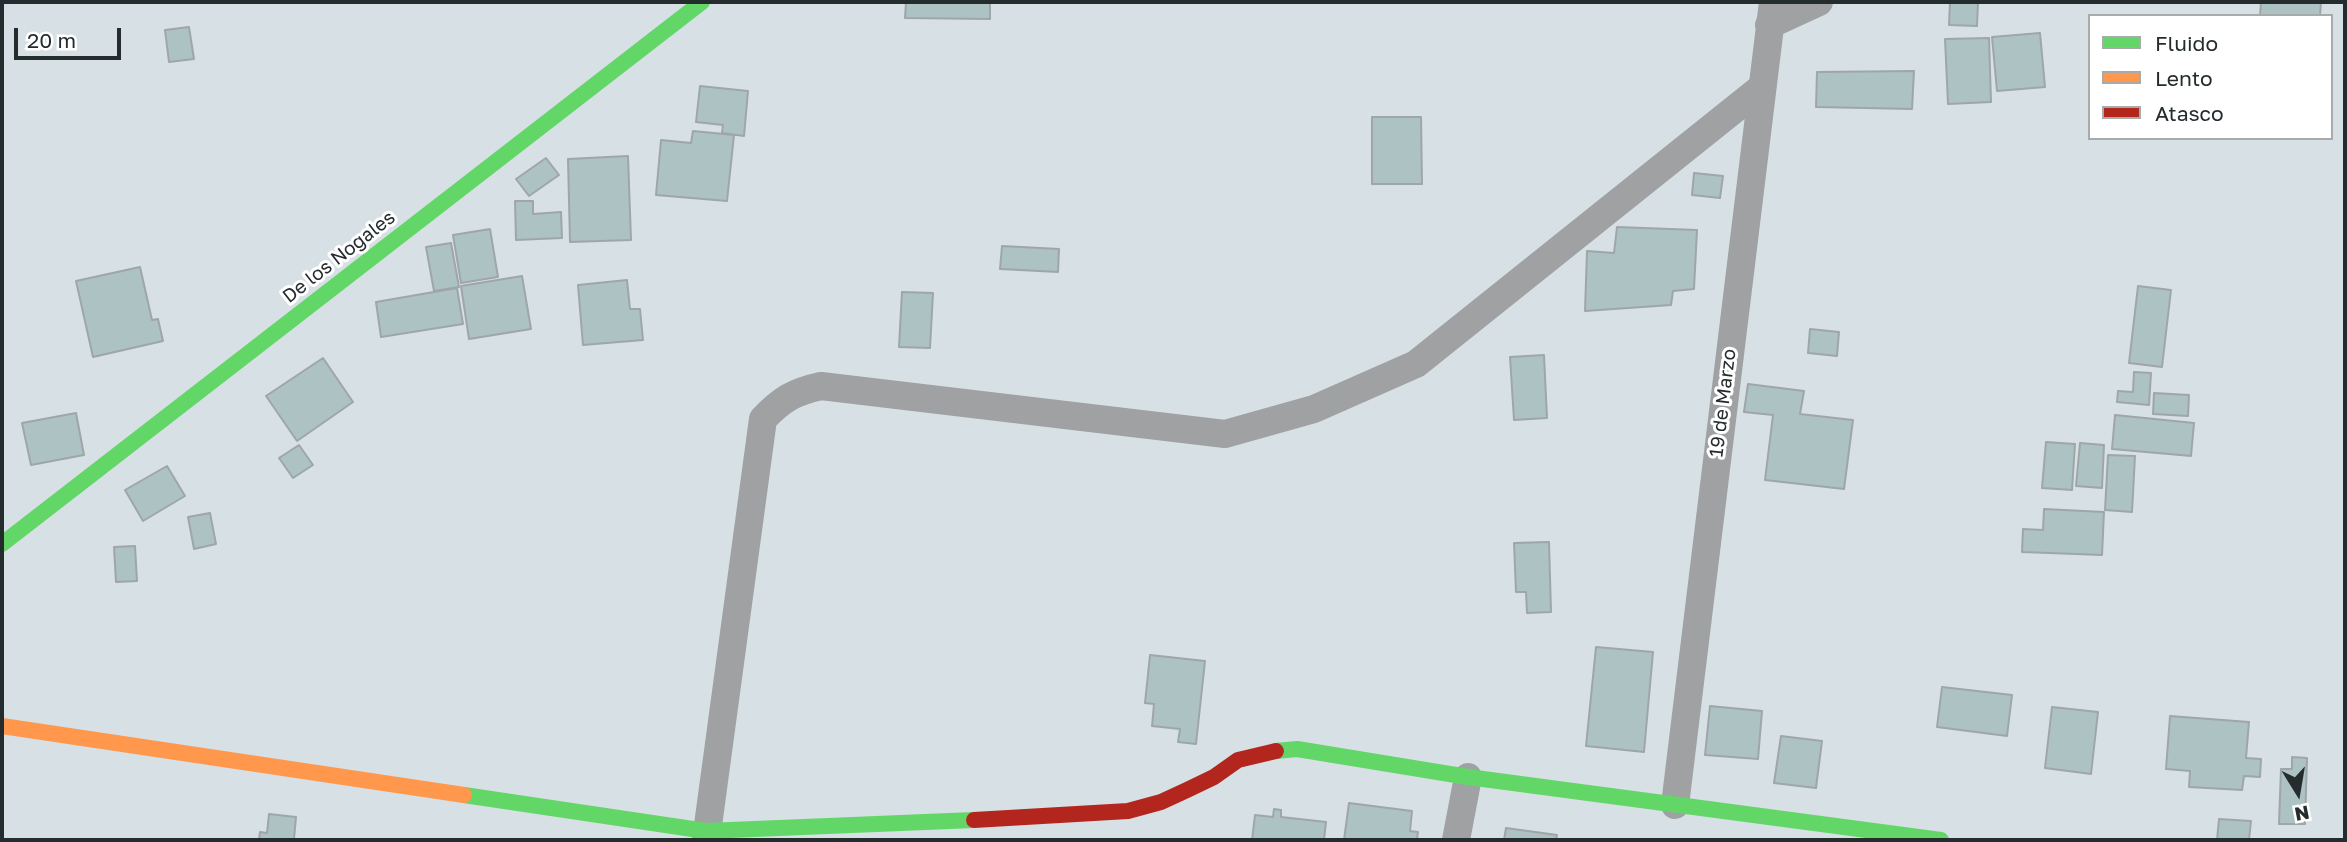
<!DOCTYPE html>
<html>
<head>
<meta charset="utf-8">
<style>
	body { margin:0 }
	#map { position:relative; width:2347px; height:842px; overflow:hidden; background:#d7e0e4; font-family:"Golos Text",sans-serif }
	canvas { display:block }
	.frame { position:absolute; inset:0; border:4px solid #252c2e; pointer-events:none }
	.legend { position:absolute; left:2088px; top:14px; width:245px; height:126px; box-sizing:border-box; background:#fff; border:2px solid #a8abab; margin:0; padding:9px 12px; list-style:none; font-size:21px; color:#252c2e }
	.legend li { display:flex; align-items:center; gap:14px; height:35px }
	.legend b { width:35px; border:2px solid #a8abab }
	.north { position:absolute; left:2263px; top:758px; width:70px; height:70px; -webkit-text-stroke:5px #fff; paint-order:stroke; rotate:169deg; font-size:19px; font-weight:700; line-height:28px; text-align:center; color:#252c2e }
	.north::after { content:''; display:block; margin:auto; width:24px; height:32px; background:#252c2e; clip-path:polygon(50% 0,100% 100%,50% 72%,0 100%) }
	.scale { position:absolute; left:14px; top:28px; width:107px; height:32px; box-sizing:border-box; border:4px solid #252c2e; border-top:0; padding-left:9px; font-size:21px; line-height:24px; white-space:nowrap; color:#252c2e; -webkit-text-stroke:5px #fff; paint-order:stroke }
</style>
</head>
<body>
<div id="map">
<canvas width="2347" height="842"></canvas>
<div class="frame"></div>
<ul class="legend">
<li><b style="height:9px;background:#63d668"></b>Fluido</li>
<li><b style="height:9px;background:#ff974d"></b>Lento</li>
<li><b style="height:9px;background:#b3261e"></b>Atasco</li>
</ul>
<div class="north">N</div>
<div class="scale">20 m</div>
</div>
<script>
const g = document.querySelector('canvas').getContext('2d');
g.lineJoin = 'round';
function fill(path, color) { g.fillStyle = color; g.fill(path, 'evenodd'); }
function stroke(path, color, width, dash) { g.strokeStyle = color; g.lineWidth = width; g.lineCap = dash ? 'butt' : 'round'; g.setLineDash(dash || []); g.stroke(path); }
function label(font, color, halo, rows, align = 'center') {
  g.font = font + ' "Golos Text",sans-serif'; g.lineWidth = 6; g.setLineDash([]); g.textBaseline = 'middle'; g.strokeStyle = halo; g.fillStyle = color; for (const [text, x, y, turn = 0] of rows) {
    g.save(); g.translate(x, y); g.rotate((+turn || 0) * Math.PI / 180); g.textAlign = isNaN(turn) ? turn : align; if (halo) g.strokeText(text, 0, 0); g.fillText(text, 0, 0); g.restore();
  }
}
const building = new Path2D(`
	M906,2h84v17l-85,-1z
	M1950,2h28l-1,24 -28,-1z
	M2261,2h60l-1,14h-60z
	M189,27l5,32 -25,3 -4,-32z
	M2040,33l5,54 -48,4 -5,-54z
	M1989,38l2,64 -43,2 -3,-65z
	M1914,71l-2,38 -96,-2 1,-35z
	M700,86l48,5 -4,45 -22,-3 1,-8 -27,-3z
	M1372,117h49l1,67h-50z
	M693,131l41,4 -7,66 -71,-6 5,-55 30,3z
	M628,156l3,84 -61,2 -2,-83z
	M546,158l13,17 -30,21 -13,-17z
	M1694,173l29,3 -3,22 -28,-3z
	M515,201h18v13l28,-2 1,26 -46,2z
	M1617,227l80,3 -3,59 -21,2 -2,14 -86,6 2,-60 27,2z
	M490,229l8,48 -37,6 -8,-48z
	M451,243l8,44 -25,4 -8,-44z
	M1002,246l57,3 -1,23 -58,-3z
	M140,267l12,53 6,-1 5,22 -70,16 -17,-76z
	M522,276l9,53 -62,10 -8,-53z
	M627,280l3,29h10l3,31 -60,5 -5,-60z
	M2138,286l33,4 -9,77 -33,-4z
	M457,288l6,36 -82,13 -5,-35z
	M902,292l31,1 -3,55 -31,-1z
	M1810,329l29,3 -2,24 -29,-3z
	M1544,355l3,63 -33,2 -4,-63z
	M323,358l30,44 -56,39 -31,-45z
	M2134,372l17,1 -2,32 -32,-3 1,-11 15,1z
	M1748,384l56,7 -4,23 53,6 -9,69 -79,-9 8,-65 -29,-3z
	M2154,393l35,2 -1,21 -35,-2z
	M76,413l8,42 -53,10 -9,-42z
	M2115,415l79,8 -3,33 -79,-7z
	M2046,442l29,2 -3,46 -30,-2z
	M2080,443l24,2 -2,43 -26,-2z
	M299,445l14,20 -20,13 -14,-20z
	M2108,455l27,1 -3,56 -27,-2z
	M167,466l18,30 -42,25 -18,-31z
	M2044,509l60,3 -2,43 -80,-3 1,-23 20,1z
	M210,513l6,31 -22,5 -6,-32z
	M1549,542l2,70 -24,1 -1,-21h-10l-2,-49z
	M135,546l2,35 -21,1 -2,-35z
	M1596,647l57,5 -9,100 -58,-6z
	M1150,655l55,6 -9,83 -18,-2 2,-13 -28,-3 2,-22 -9,-1z
	M1942,687l70,8 -5,41 -70,-9z
	M1710,706l52,5 -4,48 -53,-4z
	M2052,707l46,5 -7,62 -46,-6z
	M2170,716l79,6 -3,36 15,1 -1,18 -16,-1 -2,14 -53,-3 1,-16 -24,-2z
	M1781,736l41,5 -6,47 -42,-5z
	M2292,757l15,1 -2,66h-26l2,-55h11z
	M1349,803l63,8 -2,20 8,1 -1,8h-73z
	M1274,809l7,1v7l45,5 -2,18h-72l3,-25 18,2z
	M269,814l27,3 -2,22 17,1h-52l1,-8 7,1z
	M2219,819l32,2 -2,19h-32z
	M1506,828l51,7 -1,5h-52z`);
fill(building, '#acc2c3');
stroke(building, '#9fa6a8', 2);
stroke(new Path2D(`
	M1769,25l50,-23
	M1675,805l98,-803
	M706,840l57,-421c19,-20 31,-27 58,-33l404,48 89,-25 102,-45 345,-276
	M1456,840l12,-63`), '#9fa1a3', 28);
stroke(new Path2D(`
	M2,544l700,-542
	M1276,751l21,-2 171,28 473,63
	M464,795l242,36 268,-11`), '#63d668', 16);
stroke(new Path2D(`
	M2,726l462,69`), '#ff974d', 16);
stroke(new Path2D(`
	M974,820l154,-9 33,-9 26,-12 27,-13 24,-17 38,-9`), '#b3261e', 16);
label('19px', '#252c2e', '#fff', [
	["De los Nogales",339,257,-38],
	["19 de Marzo",1723,403,-83]
]);
</script>
</body>
</html>
